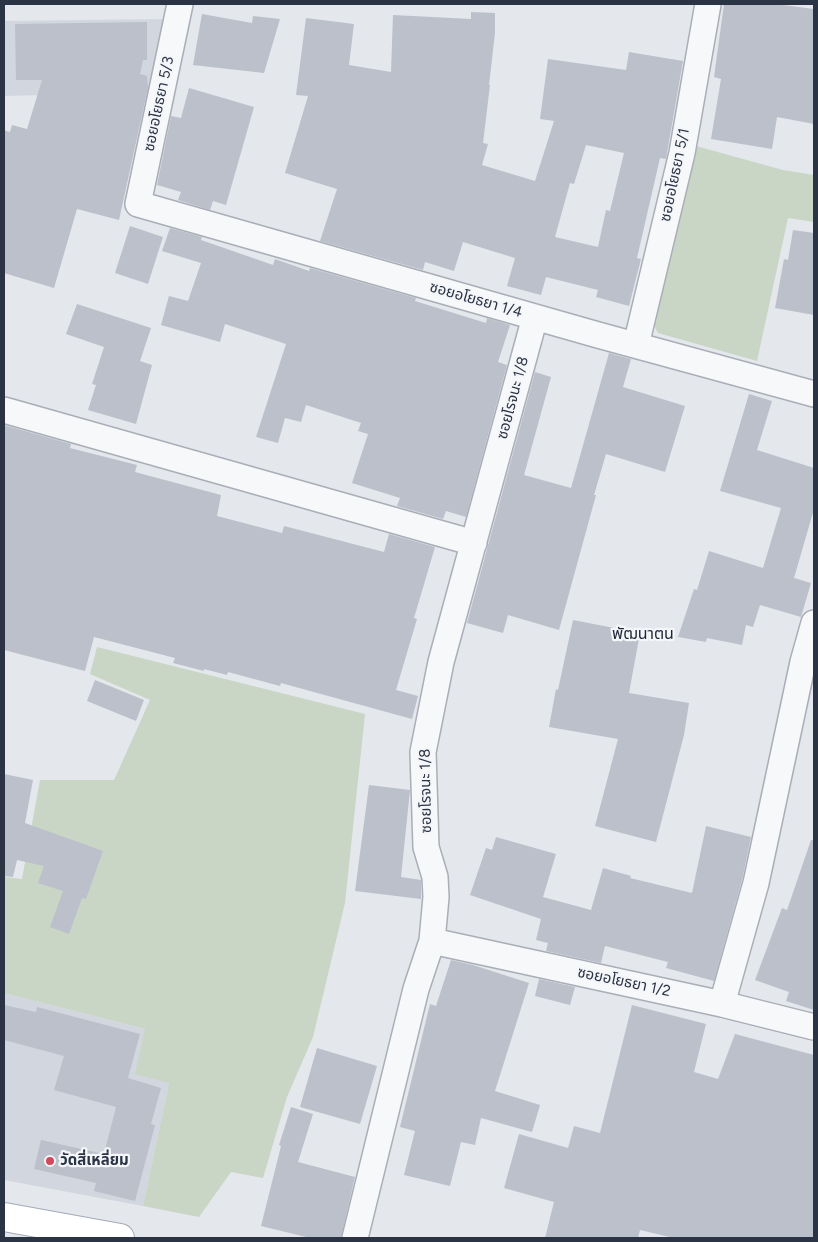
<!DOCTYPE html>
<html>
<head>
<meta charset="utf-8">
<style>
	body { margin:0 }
	#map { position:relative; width:818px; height:1242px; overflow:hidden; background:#e4e7ec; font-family:Figtree,sans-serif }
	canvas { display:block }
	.frame { position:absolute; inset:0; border:5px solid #2b3445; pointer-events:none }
</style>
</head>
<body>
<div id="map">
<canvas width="818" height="1242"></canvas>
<div class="frame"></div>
</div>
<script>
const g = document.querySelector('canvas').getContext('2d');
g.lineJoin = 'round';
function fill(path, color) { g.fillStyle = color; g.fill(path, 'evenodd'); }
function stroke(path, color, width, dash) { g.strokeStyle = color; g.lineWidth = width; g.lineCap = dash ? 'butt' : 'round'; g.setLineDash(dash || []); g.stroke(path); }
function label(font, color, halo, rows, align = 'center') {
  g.font = font + ' Figtree,"Noto Sans Thai",sans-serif'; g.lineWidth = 4.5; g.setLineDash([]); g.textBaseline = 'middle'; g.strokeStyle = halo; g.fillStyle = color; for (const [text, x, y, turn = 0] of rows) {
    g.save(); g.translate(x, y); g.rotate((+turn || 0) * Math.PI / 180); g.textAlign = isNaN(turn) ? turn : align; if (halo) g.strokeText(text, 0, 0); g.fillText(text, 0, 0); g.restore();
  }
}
fill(new Path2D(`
	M165,19l-13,73 -148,4v-75z
	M4,993l141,36 24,54 -26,123 -139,-26z`), '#d2d6de');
fill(new Path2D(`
	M696,146l87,24 31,5v47l-26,-4 -31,143 -99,-28 -6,-11z
	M97,647l268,67 -20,189 -32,134 -26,60 -24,81 -32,-6 -32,45 -56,-11 26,-123 -34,-9 10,-45 -141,-36v-116l18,2 18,-99h74l36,-80 -60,-26z`), '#c9d6c5');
fill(new Path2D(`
	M724,4h51l39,5v115l-37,-7 -5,32 -61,-10 10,-60 -7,-2z
	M471,12l24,1v20l-6,52h1l-7,58 5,1 -6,21 53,16 19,-60 -14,-2 8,-60 78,11 3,-18 54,9 -17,98 -6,-1 -23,100 4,1 -12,47 -33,-9 2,-7 -52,-13 -5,18 -34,-9 8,-28 -52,-16 -9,29 -29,-9 -2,8 -103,-29 17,-52 -52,-16 23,-77 -12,-1 10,-77 48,6 -5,41 42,7 2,-57 78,4zM586,145l38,8 -14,58 -4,-1 -8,37 -43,-10 15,-54 4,1z
	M202,14l50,9 1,-7 27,3 -16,54 -71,-8z
	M147,22v38h-4l-3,14 7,2 1,12 -29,132 -42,-11 -23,79 -50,-15v-143l6,2 2,-7 15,4 15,-49h-26l-1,-56z
	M189,88l65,19 -28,98 -13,-4 -3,9 -32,-10 3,-8 -24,-7 14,-69 10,2z
	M130,226l33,11 -15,47 -33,-11z
	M170,228l32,9 -1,3 72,25 2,-6 34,12 1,-3 106,30 -1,3 71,22 1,-5 23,7 -12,37 9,3 -41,152 -20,-6 -3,8 -46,-13 3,-8 -48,-15 16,-49 -10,-3 3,-8 -55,-18 -5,17 -16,-4 -7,25 -22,-6 30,-93 -61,-20 -5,18 -59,-17 8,-29 19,5 13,-38 -39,-12z
	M793,230l21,3v82l-39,-7 9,-49 4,1z
	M77,304l74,24 -11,33 12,4 -16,59 -48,-14 8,-25 -4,-1 12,-37 -38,-13z
	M609,353l22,6 -8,28 62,19 -20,66 -59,-18 -12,41h2l-37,135 -51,-15 -5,18 -36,-10 68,-251 16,5 -27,98 47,13z
	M749,394l23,7 -15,49 57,18v41l-20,69 17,5 -10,34 -41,-12 -7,22 -7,-2 -4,20 -35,-7 -1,4 -28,-5 16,-48 3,1 12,-39 54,17 18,-60 -61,-17z
	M4,425l67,19 -1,4 67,17 -2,7 86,23 -4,21 65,17 2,-7 100,26 5,-18 46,13 -21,71 3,1 -21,71 22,6 -6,23 -131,-36 -1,3 -52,-14 -1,3 -23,-6v2l-31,-8 2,-5 -81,-21 -9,34 -81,-21z
	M573,620l67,13 -11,60 60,10 -5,32 -28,107 -61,-16 23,-87 -69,-12 7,-38 2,1z
	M95,680l49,20 -8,21 -49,-20z
	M4,774l29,6 -8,43 78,28 -17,48 -4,-1 -13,36 -19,-7 13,-36 -25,-8 6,-17 -27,-6 -4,17 -9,-1z
	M369,785l41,5 -9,87 20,3v19l-66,-8z
	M706,826l45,11 -9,43 -28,101 -48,-13 2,-6 -63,-16 -4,17 -55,-12 2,-8 -12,-3 5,-21 -71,-24 16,-47 6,2 4,-13 60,17 -13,43 48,13 12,-42 28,8 -1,2 62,15z
	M811,840h3v170l-28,-9 3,-9 -34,-12 27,-72 5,2z
	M451,960l22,5 56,18 -34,108 45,14 -8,27 -51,-14 -6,27 -14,-3 -11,44 -46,-11 11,-44 -15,-4 30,-123 6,2z
	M539,979l36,8 -5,18 -35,-9z
	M4,1005l32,7 1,-5 103,27 -12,44 33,10 -10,36 4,1 -20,76 -41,-10 2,-8 -62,-14 7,-29 63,14 12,-47 -62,-17 10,-34 -60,-16z
	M632,1005l74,19 -12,48 24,7 17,-45 79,21v183h-140l-34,-8 -2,8h-93l9,-36 -50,-14 15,-54 49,14 6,-22 26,7z
	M317,1048l60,18 -17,58 -60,-17z
	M291,1107l22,7 -15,48 57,15 -14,61h-31l-49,-12 20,-80 -2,-1z`), '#bbc0ca');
const minor = new Path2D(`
	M180,4l-42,200 460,131 216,59
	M636,345l46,-192 26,-149
	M4,410l470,133
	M432,941l290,63 92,23
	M722,1004l34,-121 47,-221 11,-39
	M355,1238l61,-249 16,-48 4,-44 -1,-20 -9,-30 -3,-95 18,-90 94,-345`);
const major = new Path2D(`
	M4,1217l116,21`);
stroke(minor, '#a9aeb7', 28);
stroke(major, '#a3abb8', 30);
stroke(minor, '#f7f8fa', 25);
stroke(major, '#fff', 28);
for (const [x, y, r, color] of [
	[50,1161,5,"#d1495b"]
]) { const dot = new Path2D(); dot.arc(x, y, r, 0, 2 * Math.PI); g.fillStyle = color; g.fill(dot); stroke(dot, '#f4f6f9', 2); }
label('15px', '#2b3445', '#f4f6f9', [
	["ซอยอโยธยา 5/3",159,104,-78],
	["ซอยอโยธยา 5/1",675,175,-78],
	["ซอยอโยธยา 1/4",476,300,16],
	["ซอยโรจนะ 1/8",513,398,-75],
	["ซอยโรจนะ 1/8",426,791,-91],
	["ซอยอโยธยา 1/2",624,982,12]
]);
label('bold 15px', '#2b3445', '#f4f6f9', [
	["วัดสี่เหลี่ยม",60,1161]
], 'left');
label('16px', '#1d2536', '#f4f6f9', [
	["พัฒนาตน",643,634]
]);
</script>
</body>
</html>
